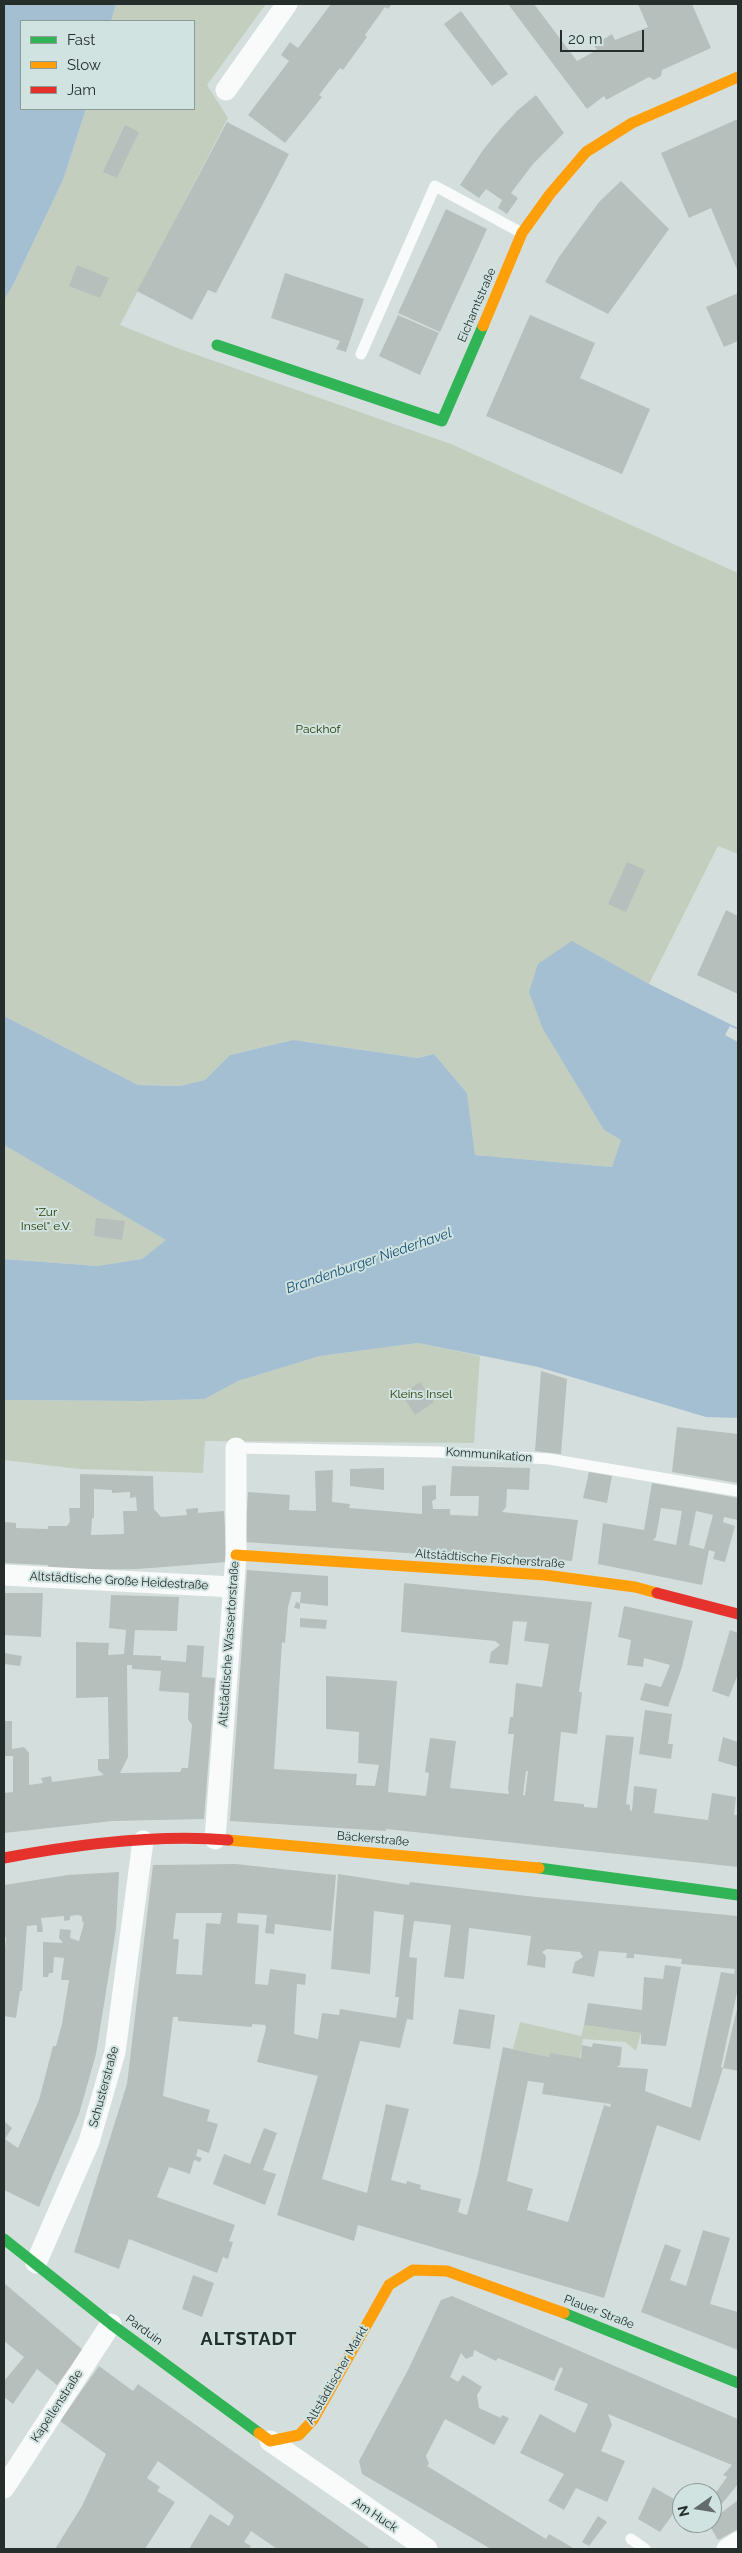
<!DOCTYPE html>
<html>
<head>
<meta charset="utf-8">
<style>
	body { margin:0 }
	#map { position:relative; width:742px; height:2553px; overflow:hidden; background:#d4dfdd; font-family:Raleway,sans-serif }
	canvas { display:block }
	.frame { position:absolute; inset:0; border:5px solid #262e2c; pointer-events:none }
	.legend { position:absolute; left:20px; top:20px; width:175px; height:90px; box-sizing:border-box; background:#d0e3e0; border:1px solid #8c9b98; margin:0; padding:6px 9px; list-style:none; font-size:15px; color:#262e2c }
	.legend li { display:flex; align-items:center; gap:10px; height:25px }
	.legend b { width:25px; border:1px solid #8c9b98 }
	.north { position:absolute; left:672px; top:2483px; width:50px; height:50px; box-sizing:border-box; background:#d0e3e0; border:1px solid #8c9b98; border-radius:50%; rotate:257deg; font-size:14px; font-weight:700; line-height:20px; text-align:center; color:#262e2c }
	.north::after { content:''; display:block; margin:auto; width:18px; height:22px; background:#636c6a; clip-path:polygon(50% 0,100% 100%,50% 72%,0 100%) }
	.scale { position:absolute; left:560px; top:30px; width:84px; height:22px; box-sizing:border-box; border:2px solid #262e2c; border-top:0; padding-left:6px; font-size:15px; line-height:18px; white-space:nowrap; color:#262e2c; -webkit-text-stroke:4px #d0e3e0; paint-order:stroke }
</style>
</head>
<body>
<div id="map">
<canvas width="742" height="2553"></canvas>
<div class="frame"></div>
<ul class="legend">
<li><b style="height:6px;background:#30b455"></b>Fast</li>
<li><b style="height:6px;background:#ff9f0a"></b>Slow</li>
<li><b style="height:6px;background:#e5322d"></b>Jam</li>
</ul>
<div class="north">N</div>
<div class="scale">20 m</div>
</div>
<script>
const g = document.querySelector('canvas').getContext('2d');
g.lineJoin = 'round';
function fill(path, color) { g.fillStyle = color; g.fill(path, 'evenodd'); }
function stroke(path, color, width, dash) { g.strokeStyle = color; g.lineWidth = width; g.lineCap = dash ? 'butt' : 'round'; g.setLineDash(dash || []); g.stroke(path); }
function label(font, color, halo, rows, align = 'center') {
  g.font = font + ' Raleway,sans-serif'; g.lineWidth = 4; g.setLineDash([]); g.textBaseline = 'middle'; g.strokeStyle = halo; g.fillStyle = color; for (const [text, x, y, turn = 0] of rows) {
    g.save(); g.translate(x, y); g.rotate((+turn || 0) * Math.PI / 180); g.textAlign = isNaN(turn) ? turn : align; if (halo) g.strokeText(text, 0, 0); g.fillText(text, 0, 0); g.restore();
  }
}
fill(new Path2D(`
	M116,4h150l-59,81 21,33 -108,207 60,24 271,95 287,129v281l-20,-8 -69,138 -77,-42 3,138 29,50 17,10 -9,27 -137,-12 -8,-62 -33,-39 -16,4 -125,-18 -63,15 -25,25 -25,6 -42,-1 -134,-69v-716l9,-15 50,-105 23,-71h108v-88h-83z
	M4,1145l163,95 -25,19 -45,7 -93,-7z
	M418,1343l62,13 -6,87 -269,-2 -2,32 -124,-4 -75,-9v-60l137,1 64,-2 33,-18 82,-25z
	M520,2022l61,14 3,-11 57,8 -5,18 -11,-9 -42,-3 -3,19 -31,-1 -36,-8z`), '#c4cebf');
fill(new Path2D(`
	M4,4h112l-5,17h-90v88h65l-23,71 -50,105 -9,15z
	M572,941l77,43 89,44v390l-32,-1 -168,-50 -120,-24 -98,13 -82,25 -33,18 -64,2 -137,-1v-141l93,7 45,-7 24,-19 -162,-95v-129l134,69 42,1 25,-6 25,-25 63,-15 125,18 16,-4 33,39 8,62 137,12 9,-27 -17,-10 -61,-101 -14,-37 9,-28z`), '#a4bfd1');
fill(new Path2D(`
	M730,1026l8,4v12l-13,-7z`), '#d4dfdd');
fill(new Path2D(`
	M331,4h61l-4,5 -3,-2 -20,28 2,2 -24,33 -3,-2 -11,14 -10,13 3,2 -37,46 -37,-28 41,-54 -8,-6 9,-13 8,6z
	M508,4h26l43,57 20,-11 -3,-5 18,-11 3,6 33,-13 -10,-23h54l19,44 -49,22 -1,6 -7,4 -5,-3 -43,23 -2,-4 -17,13z
	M461,11l47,63 -16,12 -48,-62z
	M536,95l28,38 -31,31 -22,29 7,5 -11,16 -9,-6 4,-8 -16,-11 -7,9 -19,-13 23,-35 17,-21 18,-19z
	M738,119v153l-27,-64 -22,10 -28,-65z
	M227,122l62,32 -73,139 -8,-3 -16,30 -55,-29z
	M125,125l14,7 -22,46 -14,-6z
	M621,181l48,48 -61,85 -63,-32 14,-25 40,-55z
	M446,209l41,20 -47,103 -42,-19z
	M77,265l32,13 -9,20 -31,-12z
	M285,273l79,26 -18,53 -10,-3 4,-8 -69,-23z
	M738,293v48l-14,6 -18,-40z
	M398,315l41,18 -19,42 -41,-19z
	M530,315l65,28 -15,35 70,31 -28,65 -136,-58z
	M627,862l18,8 -19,42 -18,-8z
	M726,910l12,6v78l-41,-19z
	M96,1218l29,3 -3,19 -28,-4z
	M541,1371l26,8 -6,75 -26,-3z
	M420,1382l14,20 -19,13 -13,-20z
	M677,1427l61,7v49l-66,-11z
	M452,1466l78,2 -1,22 -22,-1 -1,18 -4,5 76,8 -6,41 -95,-7h-56l-176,-12 3,-50 42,3 -1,15 27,1 -1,-40 18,-1 -1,32 18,2 -1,4 73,6v-28l14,-1v14l-4,2 1,8h17v6l28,1 1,-20h-29z
	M384,1468v22l-34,-4v-17z
	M589,1472l23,4 -5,27 -24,-5z
	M80,1474l73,2 1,33 7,8 26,-2 -1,-6 12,-1v5l26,-2 3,51 -89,7 -90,1v-5l-44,-2v-41l12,1v5l32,1v-3h19l3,-5 -1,-13h11zM94,1489l18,1v3l18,-1v6l6,-1 1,14h-14l1,23 -33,1 1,-17h2z
	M652,1483l86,15v22l-14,-3 -1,5 12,4 -10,36 -12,-3 2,-7 -6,-2 -7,35 -104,-21 5,-41 41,7zM661,1508l21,3 -6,34 -23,-5 3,-3zM696,1511l17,4 -9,34 -15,-4z
	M247,1570l81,6v30l-28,-3v6l-6,-1 2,-6 4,1 1,-11h-9l-4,15 -3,36 -3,-1 -8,127 83,5 -1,11 19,1 4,-21 -21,-2 1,-31 -33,-3v-53l71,5 -9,111 38,4 3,-23 -4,-1 5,-34 26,3 -6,47 59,6 -1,-6 6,-54h-6l2,-17h3l3,-34 26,4 7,-43 -25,-3 3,-19 -14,-1 -5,44 -19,-2 2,-11 9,-7 -5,-4 -94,-9 3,-49 188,19 -13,90h3l-5,42 -16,-2 -7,69 30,3v3l13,1 9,-73 28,2 -8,67 4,1v5l2,1 2,-25 23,3 -3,24 54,7 4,-27 24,4 -2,18h4v52l-352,-38v2l-156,-10zM526,1771h2l-3,24h-2z
	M4,1593h39l-2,44 -37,-2z
	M111,1595l68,2 -2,34 -42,-1 -2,25 28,1v4l25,2 1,-17 17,1 -2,31 13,1 -11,141 -91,2 -109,12v-40l9,-1v-36h-9v-35h8v28l12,-2 5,6v32l14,-2 -2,-5 10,-2 1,6 52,-7 -6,-5v-11h11l-1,-62 -32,1v-56l33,1 -1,12 16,-1 2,-24 -17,-2zM127,1665h5v4l29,2 -2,20 30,2 -1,26 4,6 -4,43h-6l-2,4 -60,1 8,-16z
	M624,1606l69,15 -11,46 -14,40 -28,-7 5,-17 16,4 9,-22 -26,-7 -1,9 -16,-2 4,-25 -13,-3z
	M300,1618l27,2 -1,9 -26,-2z
	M730,1630l8,3v41l-9,23 -17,-6z
	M4,1653l18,3 -2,10 -16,-2z
	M645,1710l27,4 -4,30h5l-2,15 -32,-5z
	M723,1737l15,5v25l-20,-6z
	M236,1864l100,11 -5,56 -56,-7 -1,10 -9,-1 2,-18 -29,-2 -1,10 22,2 -4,59 13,1 2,-16 36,5 -1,11 -8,-1 -3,50 24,5 4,-26 17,2 1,-6 56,9 3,-21h-4l9,-82 -30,-4 -4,63 -39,-5 7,-95 71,11 1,-3 126,15 202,19v72l-17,79 2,1 -23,73 -43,-16 -53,173 -246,-73 -4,16 -77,-26 41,-139 -61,-14 9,-34 -1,-3 -13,-1v3l-74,-6v-4h-5l-10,79 47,14 -3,11 11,3 -9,29 -11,-4 -2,7 6,2 -2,4 -6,-2 -4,14 -21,-7 -12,30 78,28 -6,16 4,1 -5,17 -5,-2 -6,16 -88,-34 -10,30 -45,-17 53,-168 26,-219zM176,1913h46l-2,11 -14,-1 -4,52 -26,-1 3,-35h-6zM414,1921l37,4 -7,52 20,2 5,-51 62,8 -4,29 18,3 1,-12 -4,-4 5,-3 33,3 3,5 -8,5 -3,11 22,4 5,-26 28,2 -1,5h8v-4l48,5 -1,5 54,5 -1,5 -13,-2 -30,136 -46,-17 3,-22 -31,-2 3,-2 2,-18 -29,-4 -1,4 -10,-2 -1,13 -31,-5 -1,4 -46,-10 -25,126 -11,42 -9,-3 3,-13 -41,-10 1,-4 -14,-4 -1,3 -15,-4 18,-71 -23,-5 -19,89 -45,-14 38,-138 40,7 7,-29 6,1 4,-62 -8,-1zM528,2081l16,2 -2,11 69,10 -1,3 -6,-2 -36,117 -41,-12 6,-21 -26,-8z
	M119,1872l-3,57 -20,125 -17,60 -40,93 -35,-17v-69l8,7 -7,11 13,9 21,-48 14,-54h3l6,-22 7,-44h-8l3,-22 -10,-1 -1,16h-4l-1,4h-5v-35l20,1 -4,-5 1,-9 11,1 -1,8 9,3 5,-18 -2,-2v-5l-5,-1 -7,1v4l-6,1v-5l-23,2 2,14h-6v-7l-10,1 -5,65h-2l-4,27 -12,-2v-56l2,-23h-2v-52l64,-10z
	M665,1965l16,2 -15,79 -25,-2v-11l-57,-8 4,-22 54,7 2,-33 19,2z
	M459,2009l36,6 -5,34 -37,-5z
	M737,2009h1v62l-15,-3z
	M264,2128l13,5 -14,37 13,4 -11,31 -52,-21 11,-30 26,10z
	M703,2230l27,8 -20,66 28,8v38l-97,-38 24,-68 16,6 -11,30 16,6z
	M193,2275l21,8 -12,34 -20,-8z
	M4,2283l79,67 -26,35 -20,-16 -24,35 -9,-7v-16l20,-24 -20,-16z
	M452,2296l286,123v65l-26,32v-22l2,1 13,-18 -4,-2 9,-10 -124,-51 4,11 -11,26 24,10 -18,41 -31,-14 -12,22 -16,-9 16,-27 -44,-21 20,-39 35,19 13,-29 -34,-14 9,-21 -3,-2 -6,14 -56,-23 -2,3 -22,-11 -1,6 -7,3 -5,-6 -11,24 8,5 5,-7 19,12 -5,8 2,13 22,10 1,-3 7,3 -15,27 -49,-26 -19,37 3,8 -2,2 119,73 3,-5 26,15h-84l-129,-75 -3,-13 49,-91 33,-70z
	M99,2366l34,25 5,-7 233,165h-94l-26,-18 -7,11 7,4 -2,3h-60l21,-35 19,12 5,-10 -76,-55 -11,17 13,9 -3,4 18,11 -30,47h-90l27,-43 24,-52 -46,-33z
	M693,2484l17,9h-22z
	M653,2487l28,16 -21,29 -22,-13z
	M738,2500v29l-20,11 -10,-17h4v-3z
	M598,2516l9,6 -18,24 -7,-4z`), '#b7bfbc');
stroke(new Path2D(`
	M361,354l74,-168 87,47
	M236,1448l202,4 111,7 189,32
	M631,2539l14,10`), '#f9fafa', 11);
stroke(new Path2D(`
	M226,90l61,-86
	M4,1575l229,12
	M215,1839l21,-284v-107
	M36,2263l53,-121 26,-90 28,-211
	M270,2441l157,108
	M4,2488l107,-164
	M727,2549l11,-7`), '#f9fafa', 21);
stroke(new Path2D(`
	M217,345l225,76 41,-95
	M539,1868l199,27
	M4,2239l107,85 148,109
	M564,2313l174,70`), '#30b455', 11);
stroke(new Path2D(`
	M483,326l39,-93 28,-39 36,-42 46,-29 106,-46
	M236,1555l309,20 90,12 22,6
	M228,1840l311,28
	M259,2433l11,8 29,-6 14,-15 76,-135 24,-15 34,1 117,42`), '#ff9f0a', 11);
stroke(new Path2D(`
	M657,1593l81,21
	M4,1858c69,-13 154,-24 224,-18`), '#e5322d', 11);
label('12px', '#262e2c', '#d0e3e0', [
	["Eichamtstraße",477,305,-67],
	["Kommunikation",489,1455,4],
	["Altstädtische Fischerstraße",490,1559,4],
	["Altstädtische Große Heidestraße",119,1581,3],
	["Altstädtische Wassertorstraße",229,1644,-86],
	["Bäckerstraße",373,1839,5],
	["Schusterstraße",104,2087,-75],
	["Plauer Straße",599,2312,21],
	["Parduin",144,2330,36],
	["Altstädtischer Markt",337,2375,-60],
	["Kapellenstraße",57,2406,-57],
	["Am Huck",375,2515,34]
]);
label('12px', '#283900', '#d0e3e0', [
	["Packhof",318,729],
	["\"Zur",46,1212],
	["Insel\" e.V.",46,1226],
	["Kleins Insel",421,1394]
]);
label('italic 14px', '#175075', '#d0e3e0', [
	["Brandenburger Niederhavel",369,1261,-19]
]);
g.letterSpacing = '1px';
label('bold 18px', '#262e2c', '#d0e3e0', [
	["ALTSTADT",249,2340]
]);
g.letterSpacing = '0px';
</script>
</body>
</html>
